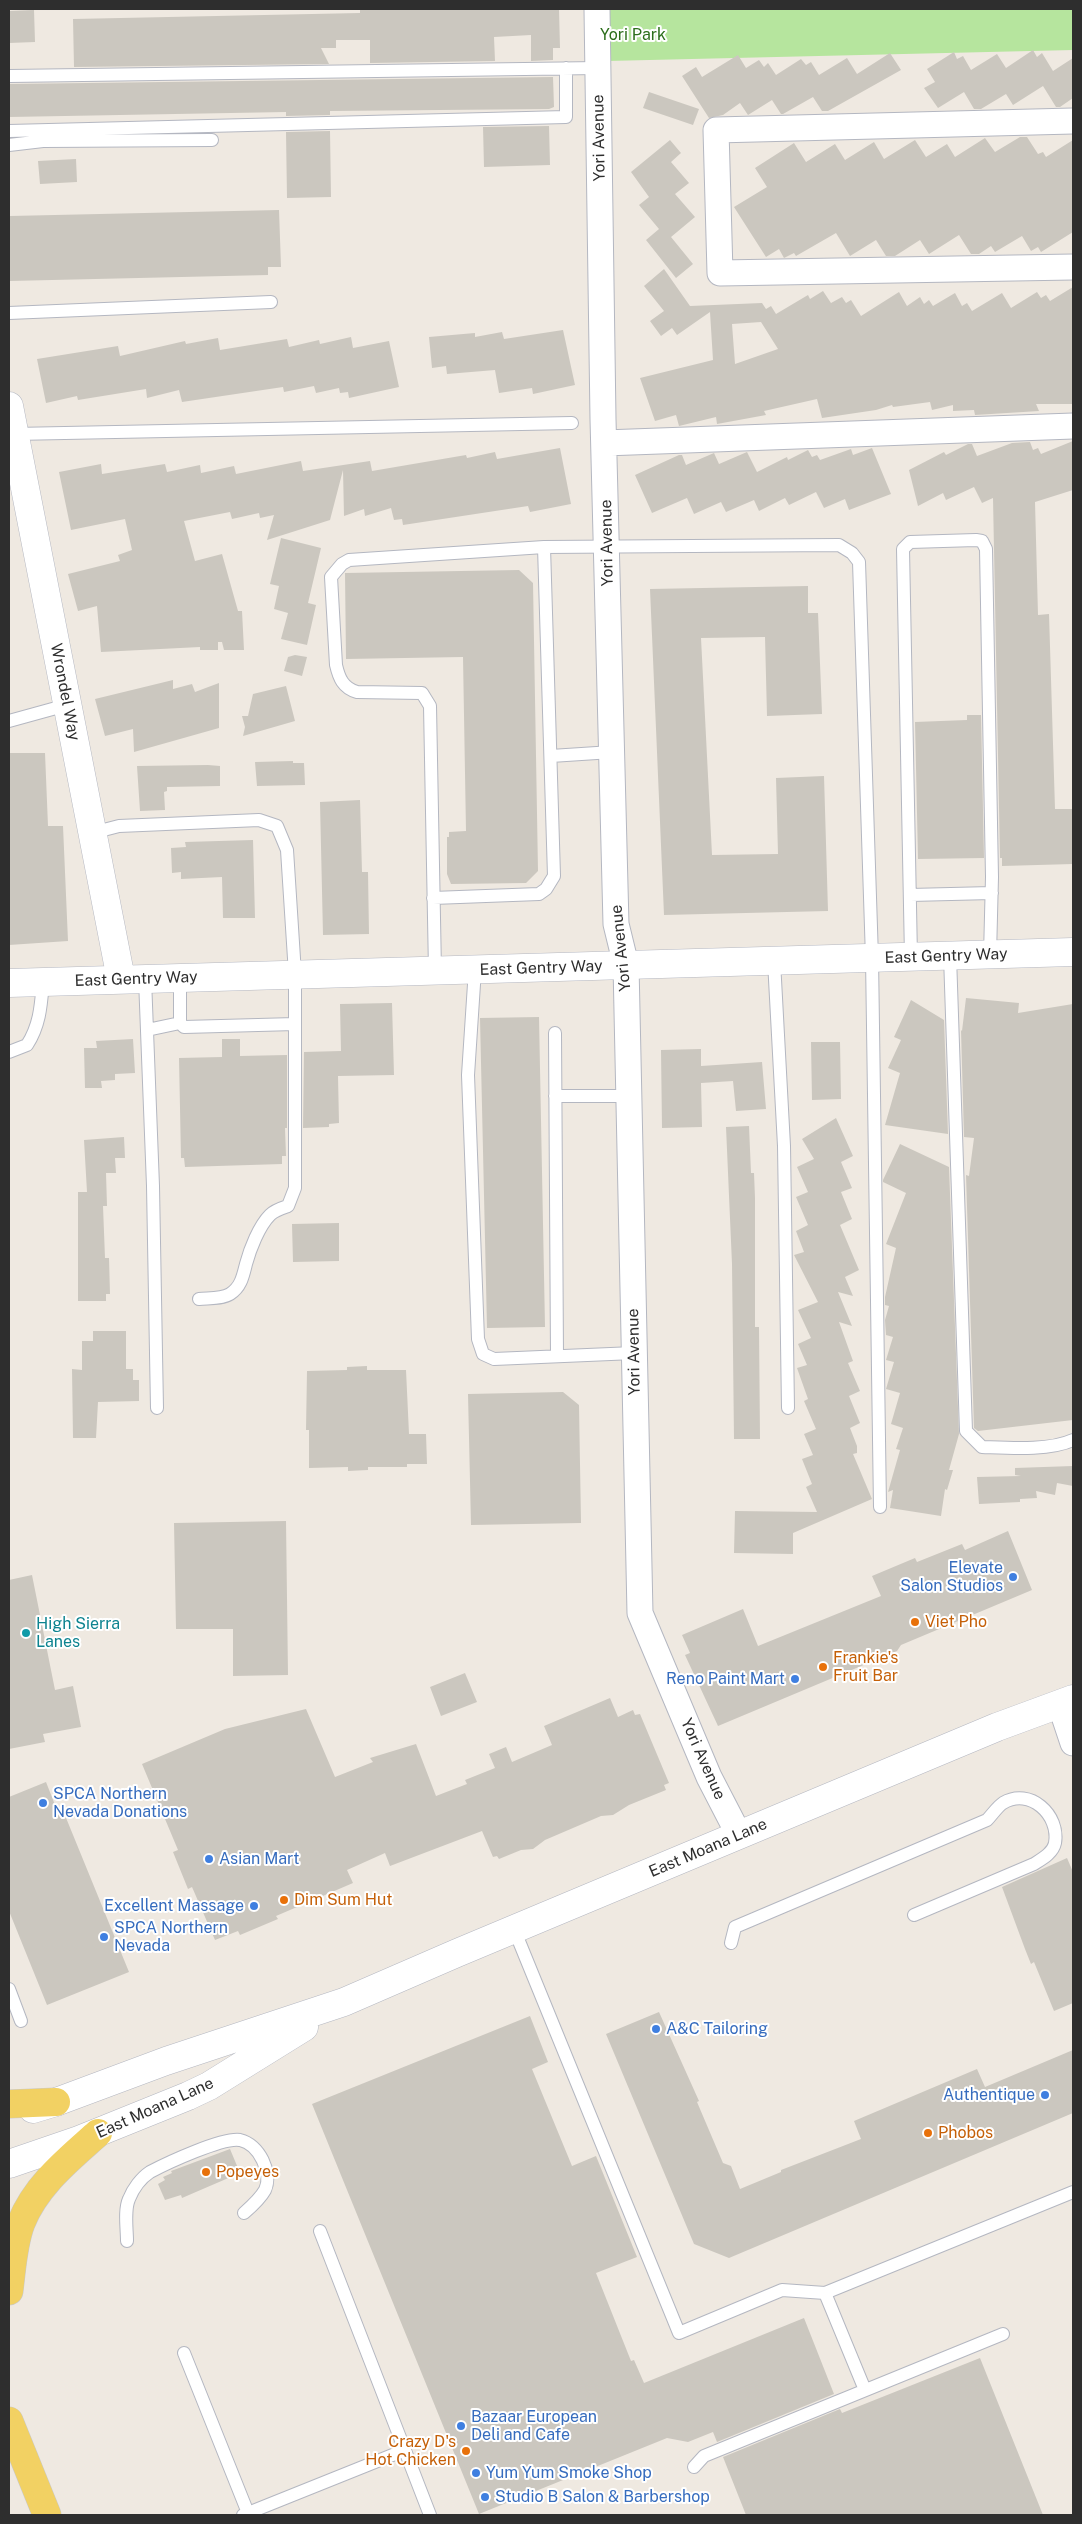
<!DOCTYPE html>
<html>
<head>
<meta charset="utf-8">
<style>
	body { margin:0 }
	#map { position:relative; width:1082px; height:2524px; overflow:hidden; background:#efe9e1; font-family:"Public Sans",sans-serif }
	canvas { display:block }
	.frame { position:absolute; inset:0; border:10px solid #2e2e2e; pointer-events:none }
</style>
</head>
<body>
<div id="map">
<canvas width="1082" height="2524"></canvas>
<div class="frame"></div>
</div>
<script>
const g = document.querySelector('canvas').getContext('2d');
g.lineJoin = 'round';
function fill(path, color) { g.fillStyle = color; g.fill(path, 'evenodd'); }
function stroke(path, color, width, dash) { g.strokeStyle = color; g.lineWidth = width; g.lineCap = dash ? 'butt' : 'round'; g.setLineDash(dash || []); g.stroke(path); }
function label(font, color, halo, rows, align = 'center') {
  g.font = font + ' "Public Sans",sans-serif'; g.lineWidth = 4; g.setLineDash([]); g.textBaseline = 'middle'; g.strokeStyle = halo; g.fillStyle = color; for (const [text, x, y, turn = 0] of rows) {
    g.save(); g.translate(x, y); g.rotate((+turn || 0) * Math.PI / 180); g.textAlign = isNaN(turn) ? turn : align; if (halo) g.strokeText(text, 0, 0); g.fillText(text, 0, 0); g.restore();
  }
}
fill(new Path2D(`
	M606,9h467v41l-466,11z`), '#b6e59e');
fill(new Path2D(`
	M360,9h199l1,39h-7v12l-22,1v-26l-37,2 1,24 -125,2v-23h-34v8h-15l8,16 -255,3 -1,-48 287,-6z
	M34,10l1,32 -26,1v-32z
	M1033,50l4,7 5,-4 11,18 20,-13v40l-13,9h-4l-13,-21 -30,19 -7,-11 -25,15h-7l-10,-17 -26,16 -14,-20 11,-6 -8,-13 27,-17 3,7 6,-3 8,14 26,-16 9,14z
	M890,53l11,17 -73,41h-6l-9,-14 -30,17h-2l-9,-14 -24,15 -8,-12 -17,12 -14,3 -27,-42 14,-9 6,10 36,-22 8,13 13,-8 5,7 4,-4 8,12 25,-16 5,6 5,-3 8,13 28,-17 10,16z
	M553,77l1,30 -5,2 -219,2v4l-44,1v-4l-277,5v-33z
	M649,92l50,17 -6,16 -50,-17z
	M549,126l1,39 -66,2 -1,-40z
	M330,131l1,66 -44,1 -1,-66z
	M1020,137h7l11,17 5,-2 3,5 27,-17v92l-32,20 -3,-5 -7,4 -9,-15 -27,16 -4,-6 -12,8h-8l-12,-19 -30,19 -9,-14 -25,16h-9l-10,-16 -26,16 -14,-23 -40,23 -2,-3 -10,5 -5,-9 -13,8 -32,-50 33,-20 -12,-19 39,-25 12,19 29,-18 10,16 29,-18 10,17 31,-19 11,17 21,-13 8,13 30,-19 10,14z
	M670,140l11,13 -10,9 18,21 -14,11 20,23 -24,20 22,27 -17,14 -30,-38 13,-11 -20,-24 10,-8 -18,-25z
	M76,159l1,23 -37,2 -2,-23z
	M279,210l2,57h-13v8l-259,6 1,-65z
	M664,269l26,37 72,-3 4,6 5,-3 5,8 32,-19 2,4 13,-8 8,12 11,-6 4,6 5,-3 10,16 38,-24 8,14 13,-9 4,7 5,-4 4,6 22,-13 7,13 5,-3 5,8 30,-18 9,15 26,-16 4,6 5,-3 4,6 23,-14v117h-37l3,7 -64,4 -1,-5 -21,1v-6l-21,5 -2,-8 -37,5 -1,-2 -16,5 -54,8 -5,-19 -53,12 2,4 -49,9 -1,-7 -37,9 -3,-11 -21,6 -15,-43 73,-18 -3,-48 -33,23 -5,-7 -11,8 -11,-15 14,-10 -20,-25zM761,322l17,27 -43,15 -3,-40z
	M563,330l12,55 -42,9 -1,-6 -33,5 -4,-23 -48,4 -1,-8 -14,2 -3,-31 46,-4v4l27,-5 2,7z
	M351,337l2,11 36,-7 10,46 -50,11 -1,-6 -8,1 -1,-5 -23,5 -2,-7 -30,6 -1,-5 -101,15 -3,-12 -32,8 -1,-9 -68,11 -1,-4 -31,7 -9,-44 81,-13 2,10 65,-15 1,3 32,-6 2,12 67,-11 2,8 30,-7 1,4z
	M1073,441v49l-38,12 3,113 11,-1 6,195h18v55l-71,2v-8h-2l-7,-360 -11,5 -8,-16 -28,13 -3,-7 -25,13 -9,-36 35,-18 2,3 22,-11h4l5,12 35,-13 18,-1 3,8 5,-2 3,6z
	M560,448l11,56 -41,8 -2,-6 -125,19 -1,-6 -8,1 -3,-12 -26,8 -1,-7 -20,7 -1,-46 -13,50 -63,20 7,-25 -14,3 -1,-5 -27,6 -2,-7 -46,9 11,40 27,-7 16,57h4l2,39h-20l-2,-8h-4v8h-18v-3l-99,5 -4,-46 -19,5 -10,-37 52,-13 -2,-6 14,-5 -7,-31 -54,11 -12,-58 42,-8 1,10 63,-10 2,8 33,-7 1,8 33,-7 2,8 65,-13 2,10 67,-10 2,10 94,-16 1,3 28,-6 2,7z
	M872,448l19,46 -42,16 -4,-11 -21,9 -8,-16 -27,13 -4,-7 -26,13 -5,-11 -28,12 -5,-10 -27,12 -7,-16 -35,15 -17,-38 44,-20h3l4,10 28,-12 5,11 28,-12 10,20 30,-15 1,3 20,-10 4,7 5,-2 3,5 31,-11 2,6z
	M281,538l40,10 -13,55 8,2 -9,40 -26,-6 7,-26 -14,-4 5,-23 -9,-2z
	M519,570l14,13 5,288 -12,12 -75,1 -4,-10v-37h2v-5l17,-1 -3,-174 -117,2 -1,-86z
	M808,586v27h10l4,101 -55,2 -2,-79 -64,1 11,217 66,-1 -2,-76 48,-2 4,135 -164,4 -14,-326z
	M295,655l12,2 -5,19 -18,-5 4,-14z
	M173,680v9l19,-5 3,8 24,-9v45l-85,24 -1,-23 -28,7 -10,-37z
	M286,686l9,35 -52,15 2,-9 -3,-11h6l5,-22z
	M967,715h14l3,143 -66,1 -3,-137 52,-2z
	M9,753h36l3,73h15l5,115 -59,4z
	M293,761v2h11l1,22 -48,1 -2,-24z
	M208,765l12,1v20l-53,1v4l-3,1 1,18 -25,1 -3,-45z
	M360,800l2,72h6l1,62 -46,1 -3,-133z
	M253,840l2,78h-32l-1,-41 -41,2v-7l-9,1 -1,-25 15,-1 -1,-5z
	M966,998l53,5 -1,10 55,-9v416l-95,11 -4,-3 -8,-253 3,1 5,-38 -10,-1 -3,-107 1,1z
	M911,1000l33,20 4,114 -63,-9 15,-52 -12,-5 13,-28 -7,-3z
	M392,1003l2,72 -56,1 1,47 -10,1v3l-26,1 1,-76 37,-1 -1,-47z
	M539,1017l6,310 -58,1 -7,-310z
	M133,1039l2,34 -20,1v6l-14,1 1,7h-17l-1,-40h13l-1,-7z
	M222,1039h18v17l47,-1v73h-2l1,28h-4v8l-97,3 -1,-9h-3l-2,-100 43,-1z
	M811,1042h29l1,57 -29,1z
	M701,1049v17l61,-4 4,47 -30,2 -3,-30 -32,2 1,44 -40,1 -1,-78z
	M836,1118l17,38 -12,6 11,26 -11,4 11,27 -12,6 19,45 -14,7 8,19 -15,-4 14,34 -13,-4 14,39 -5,2 12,28 -11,5 11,27 -10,5 7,18v7l-4,1 19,45 -79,34v21l-59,-1 1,-42 82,1 -11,-25 6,-3 -10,-25 11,-4 -9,-21 12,-5 -12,-28 4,-2 -11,-31 10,-3 -9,-21 13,-6 -13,-28 20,-8 -24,-47 10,-3 -8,-21 12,-6 -12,-28 12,-5 -11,-25 17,-8 -12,-20z
	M749,1126l2,47h3l1,25v129h4l1,112h-26l-2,-175 -6,-137z
	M124,1137l1,21h-10l1,15h-10l1,33h-4l2,52h4l1,36h-4v7h-28v-109h9l-3,-52z
	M900,1144l49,23 10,267 -10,36h4l-6,20 -2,-1 -4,27 -51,-8 3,-18 -5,2 12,-42 -4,-1 7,-21 -12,-4 9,-31 -14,-4 8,-27 -8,-2 7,-23 -7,-2 -1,-15 4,-14 -4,-1v-8l11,-49 -10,-4 20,-51 -23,-11v-2z
	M339,1223v38l-46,1 -1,-38z
	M93,1331h33v38h7v11h6v21l-41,1 -2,36h-23l-1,-69 10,1v-29h11z
	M367,1366v4h39l3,64h17l1,30h-20v3h-39v3l-20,1v-4l-39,1v-38h-3l1,-59 40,-1v-3z
	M563,1392l16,13 2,118 -110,2 -3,-131z
	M1073,1466v20l-16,-3 -2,12 -19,-4 1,7 -17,1v3l-41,2 -2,-27 44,-1 -6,-1v-7z
	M286,1521l2,154 -55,1v-47h-57l-2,-106z
	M1008,1531l24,59 -131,55 -4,6 -179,75 -33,-71 5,-2 -8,-18 61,-26 15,37 123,-50 -9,-20 43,-18 2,4 45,-18 3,6z
	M32,1575l23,115 18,-4 8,41 -38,7 2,8 -36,7v-169z
	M465,1673l12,29 -36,14 -11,-29z
	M610,1698l8,19 15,-7 2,5 5,-1 29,69 -5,2 2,5 -37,15 -16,10 -12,1 -56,24 -12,9 -12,1 -22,9 -2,-3 -4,1 -11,-26 -92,35 -5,-13 -38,17 6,13 -77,33 2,3 -38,16 -2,-4 -23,9 -23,-53 -4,2 -15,-37 5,-2 -36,-86 83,-35 81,-20 29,68 38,-15 -3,-4 46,-14 20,52 31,-12 -2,-4 30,-12 -6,-14 17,-7 6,15 40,-17 -8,-19z
	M46,1782l11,28 5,-2 67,164 -82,33 -38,-94v-114z
	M1067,1858l6,14v131l-19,8 -20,-49 -3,2 -6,-15 -23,-62z
	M659,2012l40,89 -2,1 26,61 8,3 9,23 41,-17v-2l80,-31 -7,-18 123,-52 8,18 88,-37v63l-344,145 -35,-14 -88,-210z
	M530,2016l18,46 -16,7 40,97 24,-10 41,101 -41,16 35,88 3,-1 10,23 160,-65 30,76 -117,48 -4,-10 -25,10 -21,-4 -188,76 -167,-410z
	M230,2149l10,24 -58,25 -1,-3 -16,5 -7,-16 7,-4 -2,-3 9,-4 -1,-2z
	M980,2358l63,157h-297l-23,-58 117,-48 2,4z`), '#cbc7bf');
const lane = new Path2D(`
	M9,76l589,-8
	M9,131l557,-14v-49
	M9,145l34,-4 169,-1
	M9,313l262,-11
	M14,434l558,-11
	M9,721l58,-16
	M551,756l61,-4
	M92,833l27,-7 140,-6 18,6 10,24 8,124v214l-7,18c-6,2 -13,4 -18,9 -11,11 -20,34 -24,49 -3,12 -5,23 -16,30 -8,5 -21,4 -31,5
	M910,895l82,-2
	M433,898l106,-4 7,-5 8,-13 -10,-329
	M950,956l16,475 16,16c27,1 67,4 91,-7
	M911,957l-8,-408 7,-7 66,-2 6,1 4,8 6,328 -2,78
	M774,961l10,185 4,262
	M475,969l-7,106 10,264 5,15 11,5 140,-6
	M435,971l-5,-265 -8,-13 -65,-1c-14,-4 -18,-14 -21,-27l-5,-88 11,-13 7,-4 195,-13 295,-2 13,8 7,9 13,396 8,549
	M180,977v46l4,4 111,-3
	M145,979l8,207 4,222
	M147,1030l33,-7
	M555,1033l2,323
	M9,1052l18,-7c13,-20 14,-40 16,-63
	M555,1096h73
	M514,1929l165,404 103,-43 43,3
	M731,1943l4,-16 252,-107c5,-5 10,-13 16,-17 27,-16 57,12 52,40 -2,10 -13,16 -21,21l-120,51
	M9,1989l12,32
	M320,2231l110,284
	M127,2241c0,-12 -3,-31 2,-42 4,-10 12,-21 21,-27 17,-9 73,-35 90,-32 19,4 33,33 25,50 -5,9 -13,16 -21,23
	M184,2353l64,160
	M865,2390l-40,-97 248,-101
	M694,2467l10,-11 299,-122
	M243,2515l162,-65`);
const street = new Path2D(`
	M597,9l6,410 13,505 10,41 14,648 69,164 30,58
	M1073,121l-357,9 4,143 353,-6
	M604,443l469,-17
	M1060,1704l13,39`);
const secondary = new Path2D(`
	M9,406l112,573
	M9,983l1064,-31
	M33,2109l23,-7 110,-41 178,-59 113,-49 540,-226 76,-28
	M9,2164l70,-24 109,-44 21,-10 95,-59`);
const primary = new Path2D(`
	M9,2104l47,-2
	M9,2291c3,-23 4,-47 12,-68 15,-38 48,-64 77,-90
	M9,2421l38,94`);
stroke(lane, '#b4b7c1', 14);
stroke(street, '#b4b7c1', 27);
stroke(secondary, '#b4b7c1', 29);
stroke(primary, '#c9c9c9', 29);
stroke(lane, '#fff', 12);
stroke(street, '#fff', 25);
stroke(secondary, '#fff', 28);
stroke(primary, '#f2d163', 28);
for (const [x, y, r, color] of [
	[1013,1577,5,"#3f7fe0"],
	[915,1622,5,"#e8710a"],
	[26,1633,5,"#0f9aa8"],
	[823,1667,5,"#e8710a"],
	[795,1679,5,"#3f7fe0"],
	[43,1803,5,"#3f7fe0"],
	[209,1859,5,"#3f7fe0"],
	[284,1900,5,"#e8710a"],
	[254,1906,5,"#3f7fe0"],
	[104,1937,5,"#3f7fe0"],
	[656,2029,5,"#3f7fe0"],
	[1045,2095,5,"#3f7fe0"],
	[928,2133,5,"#e8710a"],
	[206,2172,5,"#e8710a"],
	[461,2426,5,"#3f7fe0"],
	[466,2451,5,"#e8710a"],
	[476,2473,5,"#3f7fe0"],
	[485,2497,5,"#3f7fe0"]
]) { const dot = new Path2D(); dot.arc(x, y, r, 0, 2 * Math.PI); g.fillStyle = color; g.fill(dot); stroke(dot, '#fff', 2); }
label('16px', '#2c6e1b', '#fff', [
	["Yori Park",633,35]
]);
label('16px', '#2e2e2e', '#fff', [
	["Yori Avenue",599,138,-91],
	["Yori Avenue",607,543,-91],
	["Wrondel Way",65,692,79],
	["Yori Avenue",621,948,-96],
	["East Gentry Way",946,956,-2],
	["East Gentry Way",541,968,-2],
	["East Gentry Way",136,979,-2],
	["Yori Avenue",634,1352,-91],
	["Yori Avenue",703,1759,66],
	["East Moana Lane",708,1848,-23],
	["East Moana Lane",155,2108,-24]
]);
label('16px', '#366cbe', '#fff', [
	["Elevate",1003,1568,"right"],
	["Salon Studios",1003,1586,"right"],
	["Reno Paint Mart",785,1679,"right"],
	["SPCA Northern",53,1794],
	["Nevada Donations",53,1812],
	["Asian Mart",219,1859],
	["Excellent Massage",244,1906,"right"],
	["SPCA Northern",114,1928],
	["Nevada",114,1946],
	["A&C Tailoring",666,2029],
	["Authentique",1035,2095,"right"],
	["Bazaar European",471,2417],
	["Deli and Cafe",471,2435],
	["Yum Yum Smoke Shop",486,2473],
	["Studio B Salon & Barbershop",495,2497]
], 'left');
label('16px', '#c56008', '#fff', [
	["Viet Pho",925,1622],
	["Frankie's",833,1658],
	["Fruit Bar",833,1676],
	["Dim Sum Hut",294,1900],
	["Phobos",938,2133],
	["Popeyes",216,2172],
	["Crazy D's",456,2442,"right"],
	["Hot Chicken",456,2460,"right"]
], 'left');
label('16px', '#0d838f', '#fff', [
	["High Sierra",36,1624],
	["Lanes",36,1642]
], 'left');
</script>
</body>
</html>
